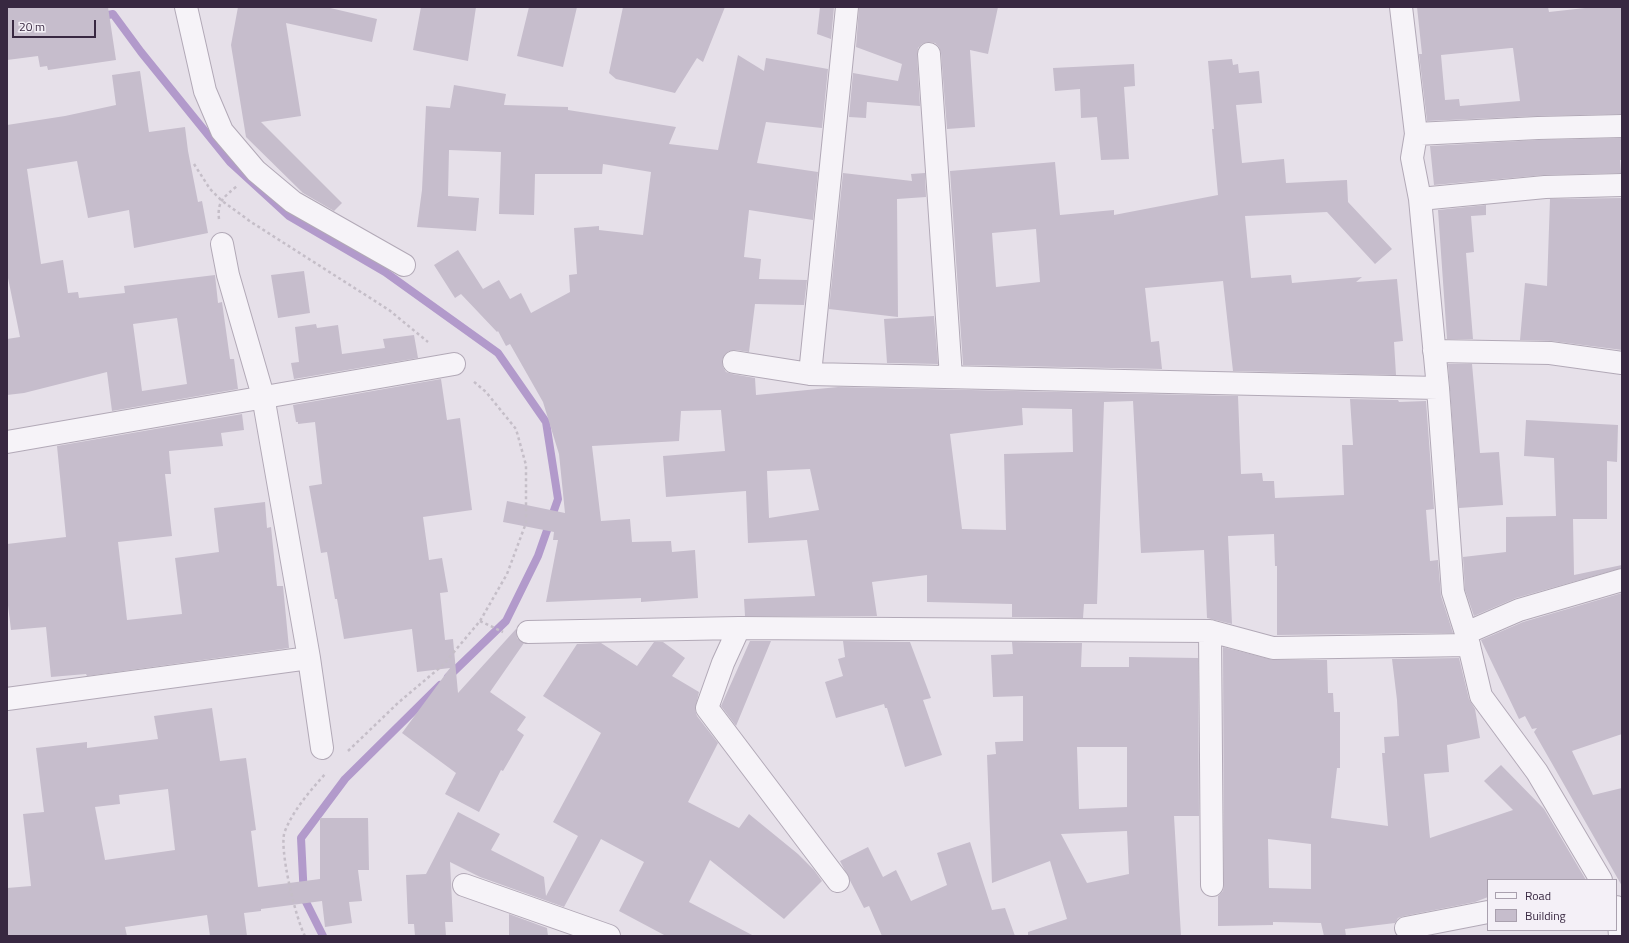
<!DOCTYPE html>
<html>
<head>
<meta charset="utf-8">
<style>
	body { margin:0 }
	#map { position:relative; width:1629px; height:943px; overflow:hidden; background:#e6e0e9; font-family:"Titillium Web",sans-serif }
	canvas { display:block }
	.frame { position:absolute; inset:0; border:8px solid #382841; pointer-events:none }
	.legend { position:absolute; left:1487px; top:879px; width:130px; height:52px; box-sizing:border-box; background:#f4f0f7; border:1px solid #a9a0ae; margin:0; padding:5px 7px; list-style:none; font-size:12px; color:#382841 }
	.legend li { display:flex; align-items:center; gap:8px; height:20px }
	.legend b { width:20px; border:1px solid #a9a0ae }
	.scale { position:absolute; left:12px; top:20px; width:84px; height:18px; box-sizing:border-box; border:2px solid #382841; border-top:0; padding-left:5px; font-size:12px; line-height:14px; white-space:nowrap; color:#382841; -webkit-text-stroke:3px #f4f0f7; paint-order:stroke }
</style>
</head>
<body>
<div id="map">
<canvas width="1629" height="943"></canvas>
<div class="frame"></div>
<ul class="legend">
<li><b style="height:5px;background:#f6f3f8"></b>Road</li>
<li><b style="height:11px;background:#c6bdcc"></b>Building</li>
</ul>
<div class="scale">20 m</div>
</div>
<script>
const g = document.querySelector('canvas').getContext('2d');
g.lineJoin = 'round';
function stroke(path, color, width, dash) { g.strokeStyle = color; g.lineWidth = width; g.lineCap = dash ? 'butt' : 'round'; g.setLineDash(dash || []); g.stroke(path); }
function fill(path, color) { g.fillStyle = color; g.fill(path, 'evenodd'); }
stroke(new Path2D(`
	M98,17l15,-3 28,38 89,110 59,54 96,56 113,81 48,69 12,77 -20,57 -32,65 -58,56
	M323,936l-19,-38 -3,-60 44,-59 95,-94`), '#b29acb', 8);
fill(new Path2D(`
	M7,7h101l8,53 -68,10 -1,-4 -7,1 -2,-11 -31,4z
	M238,7h88l51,12 -5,23 -86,-19 15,93 -40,6 81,81 -8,8 -31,-18 -57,-56 -15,-92z
	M421,7h55l-8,54 -55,-11z
	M529,7h48l-14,60 -46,-11z
	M623,7h102l-22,55 -6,-4 -22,35 -59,-14 -7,-6z
	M820,7h14l-3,32 -14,-5z
	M859,7h139l-10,47 -18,-4 5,77 -28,2 -6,-76 -2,-6 -4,-4 -6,-1 -7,2 -4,4 -1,6 3,52 -53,-4 -1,16 -17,-1 4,-44 45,8 4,-17 -46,-17z
	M1417,7h131l1,5 45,-5h28v107l-85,2 -110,5 -8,-67h3zM1511,48h2l7,53 -60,5 -1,-7 -14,1 -4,-45z
	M738,55l26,16 2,-13 62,11 -6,59 -56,-6 -9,41 61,9 -5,48 -64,-10 -5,47 17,2 -2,20 48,1 -3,25 -49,-1 -6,48 -13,-2 -7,1 -4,3 -3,6 1,7 3,5 6,2 23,4 1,17 82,-8 400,9 3,78 21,-1 1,8h11l1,17 69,-3 -2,-50h11l-3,-46 48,1 1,2 27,-1 8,108 -8,1 4,51 8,-1 3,36 12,37 -176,2v-69h-2l-1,-32 -46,2 4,88 -25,-6 -3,-68 -63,3 -8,-152 -29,1 -7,202h-13l-1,14 -71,-1v-13l-85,-2v-27l-55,7 5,34h-132l-1,-17 71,-3 -8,-56 -59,3 -2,-52 -80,6 -3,-41 62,-5 -4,-41 -40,1 -2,30 -87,5 9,75 29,-2 2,23 39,-1 1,11 23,-2 3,48 -57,4v-4l-95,4 12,-62h-5l1,-8 -51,-10 4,-21 58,12 -6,-59 -16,-52 -33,-58 -4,2 -8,-15 -1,1 -36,-38 -6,4 -21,-33 24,-15 25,39 16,-9 11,19 11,-6 10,20 39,-21 -1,-17 8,-1 -3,-46 25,-2v4l44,5 8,-63 -48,-8 -1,10h-67l-1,41 -35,-1 2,-62 -52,-2 -1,46 31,2 -3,33 -59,-4 5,-37 4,-84 24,2 4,-23 52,9 -2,11 64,2v3l108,17 -7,17 49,6zM1022,408l50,1 1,43 -69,2 2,76 -44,-1 -12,-95 73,-9zM810,469l9,41 -50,8 -2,-47z
	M1232,59l1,6 5,-1 1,9 20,-2 3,32 -26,2 6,58 42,-4 2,24 61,-3 1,22 44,47 -17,15 -48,-52 -82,4 6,62 40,-3 1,8 70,-6 -6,5 41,-3 6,62 -9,1 2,33 -163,-4 -10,-90 -78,7 6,54 8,-1 3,28 -199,-4 -13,-194 105,-9 5,53 54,-5v5l104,-20 -6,-66h2l-6,-68zM1036,229l4,53 -44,5 -4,-54z
	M1134,64l1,22 -11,1 5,72 -28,1 -4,-43 -16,1 -1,-29 -25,2 -2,-23z
	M140,71l9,61 36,-5 3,24 10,51 4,-1 6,32 -74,15 -5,-38 -41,8 -11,-57 -50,8 14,95 22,-4 5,33 10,-1 1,6 46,-5 -1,-7 91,-11 3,28 4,-1 8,57h4l4,30 -126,22 -5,-39 -83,21 -17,2v-56l13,-2 -13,-64v-148l58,-9 51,-11 -4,-30zM177,318l10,66 -45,7 -9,-67z
	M1622,138v22h-2l1,13 -77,2 -110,10 -4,-39 108,-6z
	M843,173l69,8 -1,-7 14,-1 1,24 -29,2 1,118 -69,-8z
	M1622,198v152l-70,-9 -32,-1 5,-57 22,3 3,-87z
	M1486,205v10l-15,1 3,36 -8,1 7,86h-26l-9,-129z
	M304,271l6,42 -32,5 -7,-43z
	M934,316l4,48 -51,-1 -3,-44z
	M316,324l1,4 21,-3 4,29 43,-6 -2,-9 31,-4 4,23 -124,21 -3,-16 8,-1 -4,-35z
	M1448,364h24l8,89 19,-1 4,53 -44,3z
	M441,379l6,41 13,-2 12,92 -49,7 6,43 13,-2 6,34 -8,1 5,47 8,-1 5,54 58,-64 1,9 7,5 -34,49 36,25 -9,13 7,5 -21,36 -2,-1 -22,42 -34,-18 11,-21 -54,-40 48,-65 -33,4 -5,-43 -68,10 -7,-40h-2l-8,-47 -6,1 -12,-67 13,-2 -7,-62 -17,2v-2h-2l-3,-17z
	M242,414l2,16 -23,3 2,13 -54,5 2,23h-6l7,62 -54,6 9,78 55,-6 -7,-56 44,-6 -5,-44 51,-6 2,26 4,-1 6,59h6l6,62 -202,28 -1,-2 -35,3 -5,-50 -35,3 -4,-33v-53l59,-7 -9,-91z
	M1526,420l92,5 -1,37 -10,-1v58h-34l1,56 48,-10v3l-106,30 -42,18 -9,-26 -2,-33 43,-5v-35l50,-1 -2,-58 -30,-2z
	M1622,593v141l-50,17 21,44 29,-7v98l-88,-154 3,-4 -5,1 -7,-13 -6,3 -38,-79 42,-18z
	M750,641h21l-35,85 -15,-20z
	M843,641l67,1 21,56 -8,2 19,55 -37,12 -18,-59h-2l-1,-4 -48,14 -11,-36 18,-6 -5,-17 7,-2z
	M654,642h9l22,16 -13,18 27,16 -4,18 2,6 21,27 -30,59 51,26 10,-14 49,40 16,16 8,11 -38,38 -74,-59 -21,42 65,34h-88l-47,-25 25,-49 -43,-23 -37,68 -84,-30 -30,-15 3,60h-8l1,14h-31l-1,-12h-6l-2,-49 20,-1 32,-62 42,22 -9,16 53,27 2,19 32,-60 -25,-14 48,-89 -58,-37 34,-52 24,-1 36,23z
	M1012,642l70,1 -1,24h48v-10l69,1 1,158h-25l7,120h-153v-4l39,-13 -17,-58 -58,22 -5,-128 9,-1 -1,-12 28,-1v-45l-30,1 -2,-42 22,-1zM1077,747h50v60l-48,2zM1127,831l2,43 -42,9 -26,-49z
	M1223,647l50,13h54l1,33h5l1,19h6v56h-3l-6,50 57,8 -6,-73h3l-1,-16 15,-1 -2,-36 -5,-41 67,-1 10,41 6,10 5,29 -33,7 2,27 -25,2 6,64 83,-28 -29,-29 17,-16 43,44 42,71h-98v17l-13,5 -71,14 -6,2 -3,5 -50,6 1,7h-22l-3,-13 -48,-1v3l-55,1v-30l5,-5 1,-6zM1268,839l43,5v45l-42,-1z
	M212,708l8,53 26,-3 10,72 -5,1 7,56 62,-8v-61h48l1,52h-11l4,31 -13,1 3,21 -27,4 -3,-26 -61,8v2l-17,2 3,23h-37l-3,-21 -82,12 2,9h-120v-48l24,-2 -8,-72 21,-2 -8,-64 51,-6v6l71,-9 -4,-23zM168,789l7,61 -70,10 -10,-53 25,-3 -1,-9z
	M970,842l22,68 13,-2 10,28h-133l-13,-30 -5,2 -24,-47 28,-14 15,30 13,-7 15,31 36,-16 -10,-32z
	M509,914l38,14 1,8h-39z`), '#c6bdcc');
const minor = new Path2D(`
	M186,7l19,84 17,40 34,40 37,31 111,63
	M1401,7l15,127 -4,24 8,41 18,189 15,204 13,41 15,63 56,76 64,108
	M929,54l22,323
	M1416,134l122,-6 84,-2
	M1420,199l125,-12 77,-2
	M222,244l6,31 35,121 46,262 13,90
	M1434,351l116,2 72,10
	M734,362l76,12 628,14
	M810,374l37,-367
	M7,442l447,-78
	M739,628l-16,35 -16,45 131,173
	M1210,631l2,254
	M528,632l211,-4 471,3 63,17 196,-3
	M1466,633l53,-23 103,-30
	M7,699l302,-41
	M464,885l145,51
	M1616,907l2,4 2,25
	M1406,928l82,-16`);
stroke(minor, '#b2a9b7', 24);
stroke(new Path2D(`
	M194,164l16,25 11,11 30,22 138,88 39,32
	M219,219c-2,-18 5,-22 18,-33
	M480,621l23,11
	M348,751l51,-49 44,-37 37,-44 27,-47 19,-51v-58l-10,-36 -30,-37 -13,-11
	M305,936c-9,-16 -27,-90 -20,-105 9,-22 25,-40 41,-58`), '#c5bec8', 2.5, [3, 3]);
stroke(minor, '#f6f3f8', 22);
</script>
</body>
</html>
